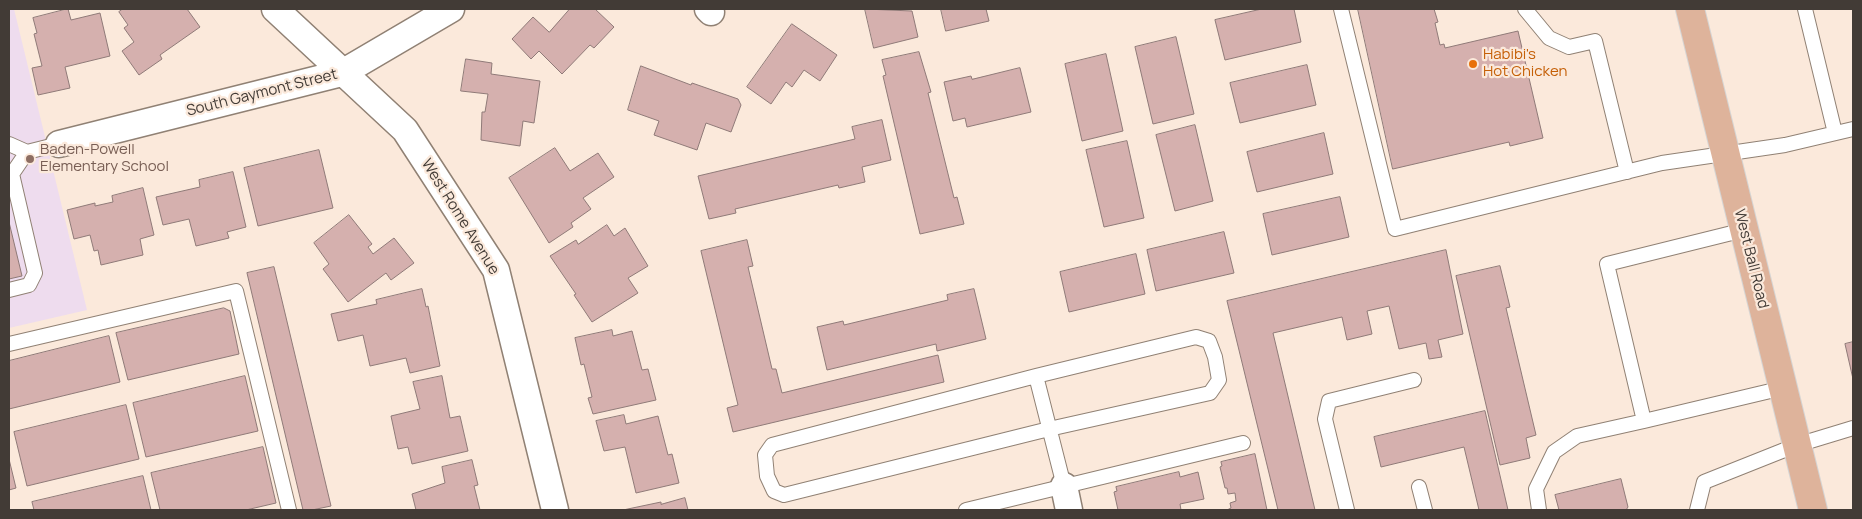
<!DOCTYPE html>
<html>
<head>
<meta charset="utf-8">
<style>
	body { margin:0 }
	#map { position:relative; width:1862px; height:519px; overflow:hidden; background:#fbe9db; font-family:Manrope,sans-serif }
	canvas { display:block }
	.frame { position:absolute; inset:0; border:10px solid #423b36; pointer-events:none }
</style>
</head>
<body>
<div id="map">
<canvas width="1862" height="519"></canvas>
<div class="frame"></div>
</div>
<script>
const g = document.querySelector('canvas').getContext('2d');
g.lineJoin = 'round';
function fill(path, color) { g.fillStyle = color; g.fill(path, 'evenodd'); }
function stroke(path, color, width, dash) { g.strokeStyle = color; g.lineWidth = width; g.lineCap = dash ? 'butt' : 'round'; g.setLineDash(dash || []); g.stroke(path); }
function label(font, color, halo, rows, align = 'center') {
  g.font = font + ' Manrope,sans-serif'; g.lineWidth = 4.5; g.setLineDash([]); g.textBaseline = 'middle'; g.strokeStyle = halo; g.fillStyle = color; for (const [text, x, y, turn = 0] of rows) {
    g.save(); g.translate(x, y); g.rotate((+turn || 0) * Math.PI / 180); g.textAlign = isNaN(turn) ? turn : align; if (halo) g.strokeText(text, 0, 0); g.fillText(text, 0, 0); g.restore();
  }
}
fill(new Path2D(`
	M9,9h5l73,301 -78,18z`), '#eedcee');
const building = new Path2D(`
	M68,9l3,11 29,-7 10,43 -45,11 5,21 -32,7 -6,-27 10,-2 -8,-32 3,-1 -4,-15z
	M123,9h64l13,18 -40,28 2,4 -23,16 -17,-24 12,-9 -10,-14 4,-3 -9,-13z
	M570,9h25l19,18 -20,21 -4,-3 -28,29 -23,-23 -8,8 -19,-20 21,-22 16,15z
	M865,9l47,2 6,26 -44,11z
	M941,9h45l3,12 -43,10z
	M1262,9h32l7,33 -76,18 -10,-40z
	M1358,9h76l4,13 -3,1 5,22 4,-1 1,4 73,-17 25,107 -33,8 -1,-4 -116,27z
	M792,24l45,31 -17,26 -16,-11 -12,17 -6,-5 -15,22 -24,-17z
	M1176,37l18,77 -41,10 -18,-77z
	M919,52l12,40 -3,1 26,105 3,-1 7,27 -44,10 -37,-158 3,-1 -4,-15z
	M1106,54l17,77 -41,10 -17,-77z
	M466,59l26,4 -1,11 49,7 -6,42 -11,-2 -3,25 -39,-6 1,-28h3l3,-18 -27,-3z
	M1307,65l9,40 -76,18 -10,-40z
	M641,66l50,19 1,-2 46,16 3,6 -10,27 -25,-9 -9,27 -43,-15 5,-14 -31,-11z
	M1020,68l11,44 -64,15 -2,-9 -12,3 -9,-39 27,-6 1,3z
	M882,120l9,40 -29,7 3,15 -26,6 -1,-3 -103,24 1,4 -27,6 -11,-43 157,-37 -3,-12z
	M1195,125l18,76 -38,10 -19,-76z
	M1324,133l9,41 -76,18 -10,-40z
	M1127,141l17,77 -40,9 -18,-77z
	M555,148l15,23 28,-18 16,24 -31,21 8,11 -20,14 2,4 -24,16 -40,-65z
	M319,150l14,58 -75,18 -14,-58z
	M233,172l13,55 -19,5 2,6 -33,8 -7,-27 -26,6 -7,-28 44,-10 -1,-7z
	M143,188l11,47 -14,4 3,16 -42,10 -3,-15 -4,1 -4,-16 -16,4 -7,-29 28,-7v3l18,-4 -1,-6z
	M1340,197l9,40 -77,18 -9,-41z
	M349,215l23,29 -4,3 5,7 21,-16 20,25 -23,17 -5,-7 -38,29 -25,-33 6,-5 -15,-21z
	M9,222l13,54 -13,3z
	M607,225l7,11 11,-8 23,38 -20,12 10,15 -46,29 -18,-27 2,-1 -26,-38 26,-16 2,4z
	M1224,232l10,41 -78,18 -9,-41z
	M747,240l6,26 -5,1 24,102h4l6,24 156,-38 6,27 -211,50 -6,-24 11,-3 -37,-154z
	M1446,250l17,84 -25,6 4,17 -13,2 -3,-16 -27,6 -10,-43 -22,5 5,23 -25,6 -5,-23 -69,16 42,177h-37l-51,-209z
	M1136,254l9,40 -76,18 -9,-40z
	M1500,266l10,41 -4,1 30,127 -10,3 4,20 -30,7 -44,-189z
	M274,267l57,239 -19,4h-9l-56,-237z
	M422,289l4,18 2,-1 12,60 -30,7 -4,-15 -36,8 -7,-31 -25,6 -7,-27 46,-10 -1,-4z
	M974,289l12,50 -49,12 -1,-7 -109,26 -10,-43 26,-6 1,4 104,-25 -1,-5z
	M224,308l6,3 9,43 -111,26 -12,-47z
	M612,330l1,6 19,-5 10,39 6,-1 8,31 -63,14 -5,-16 4,-1 -8,-33 -3,1 -6,-27z
	M109,336l11,46 -111,27v-48z
	M1853,342v37l-8,-35z
	M245,376l13,55 -112,26 -13,-54z
	M442,376l8,42 10,-2 8,35 -56,13 -4,-17 -10,2 -7,-33 29,-7 -7,-27z
	M126,405l13,54 -112,27 -13,-54z
	M1485,411l23,99h-29l-15,-63 -83,20 -7,-30z
	M624,415l2,9 32,-8 10,39 4,-1 7,29 -43,10 -11,-46 -21,4 -8,-30z
	M263,447l13,56 -30,7h-86l-9,-37z
	M1255,454l12,56h-40l4,-2 -1,-5 6,-2 -1,-8 -7,1 -1,-6h-2l-5,-21 2,-1 -1,-4z
	M9,459l7,29 -7,2z
	M472,460l6,25 -4,1 6,24h-64l-4,-16 33,-11 -3,-16z
	M1179,472l1,5 18,-5 6,27 -24,5 1,6h-63l-4,-18 3,-1 -1,-4z
	M143,476l8,34h-117l-2,-8z
	M1621,479l7,28 -2,3h-67l-4,-15z
	M685,498l3,12h-65l38,-8v2z`);
fill(building, '#d5b0ae');
stroke(building, '#8f7a78', 1);
const service = new Path2D(`
	M1341,9l54,220 267,-66 123,-18 68,-16
	M1525,9l24,29 20,9 26,-6 32,131
	M1805,9l30,124
	M9,144l18,8 32,-8
	M9,175l3,-1 15,-22
	M1744,230l-137,34 37,157 139,-33
	M9,290l20,-5 6,-12 -23,-99
	M1196,337l13,4 6,16 4,23 -9,13 -161,36 -265,66 -10,-4 -7,-15 -2,-21 7,-10 264,-69z
	M9,344l227,-53 53,219
	M1036,376l28,110
	M1419,487l6,23
	M966,510l277,-67
	M1347,510l-22,-91 4,-18 85,-21
	M1539,510l-3,-21 18,-37 23,-16 67,-15
	M1697,510l7,-28 93,-37 56,-17`);
const minor = new Path2D(`
	M275,9l130,121 91,140 59,240
	M708,9l3,3
	M59,144l283,-71 109,-64
	M1064,486l5,24`);
const primary = new Path2D(`
	M1690,9l123,501`);
stroke(service, '#908174', 16);
stroke(minor, '#908174', 29);
stroke(primary, '#d5d4d3', 30);
stroke(service, '#fff', 14);
stroke(minor, '#fff', 26);
stroke(primary, '#deb39b', 28);
for (const [x, y, r, color] of [
	[1473,64,5,"#e8710a"],
	[30,159,5,"#8d6e63"]
]) { const dot = new Path2D(); dot.arc(x, y, r, 0, 2 * Math.PI); g.fillStyle = color; g.fill(dot); stroke(dot, '#fbe9db', 2); }
label('15px', '#c56008', '#fbe9db', [
	["Habibi's",1483,55],
	["Hot Chicken",1483,72]
], 'left');
label('15px', '#423b36', '#fbe9db', [
	["South Gaymont Street",262,93,-14],
	["West Rome Avenue",460,217,58],
	["West Ball Road",1751,259,76]
]);
label('15px', '#785e54', '#fbe9db', [
	["Baden-Powell",40,150],
	["Elementary School",40,167]
], 'left');
</script>
</body>
</html>
